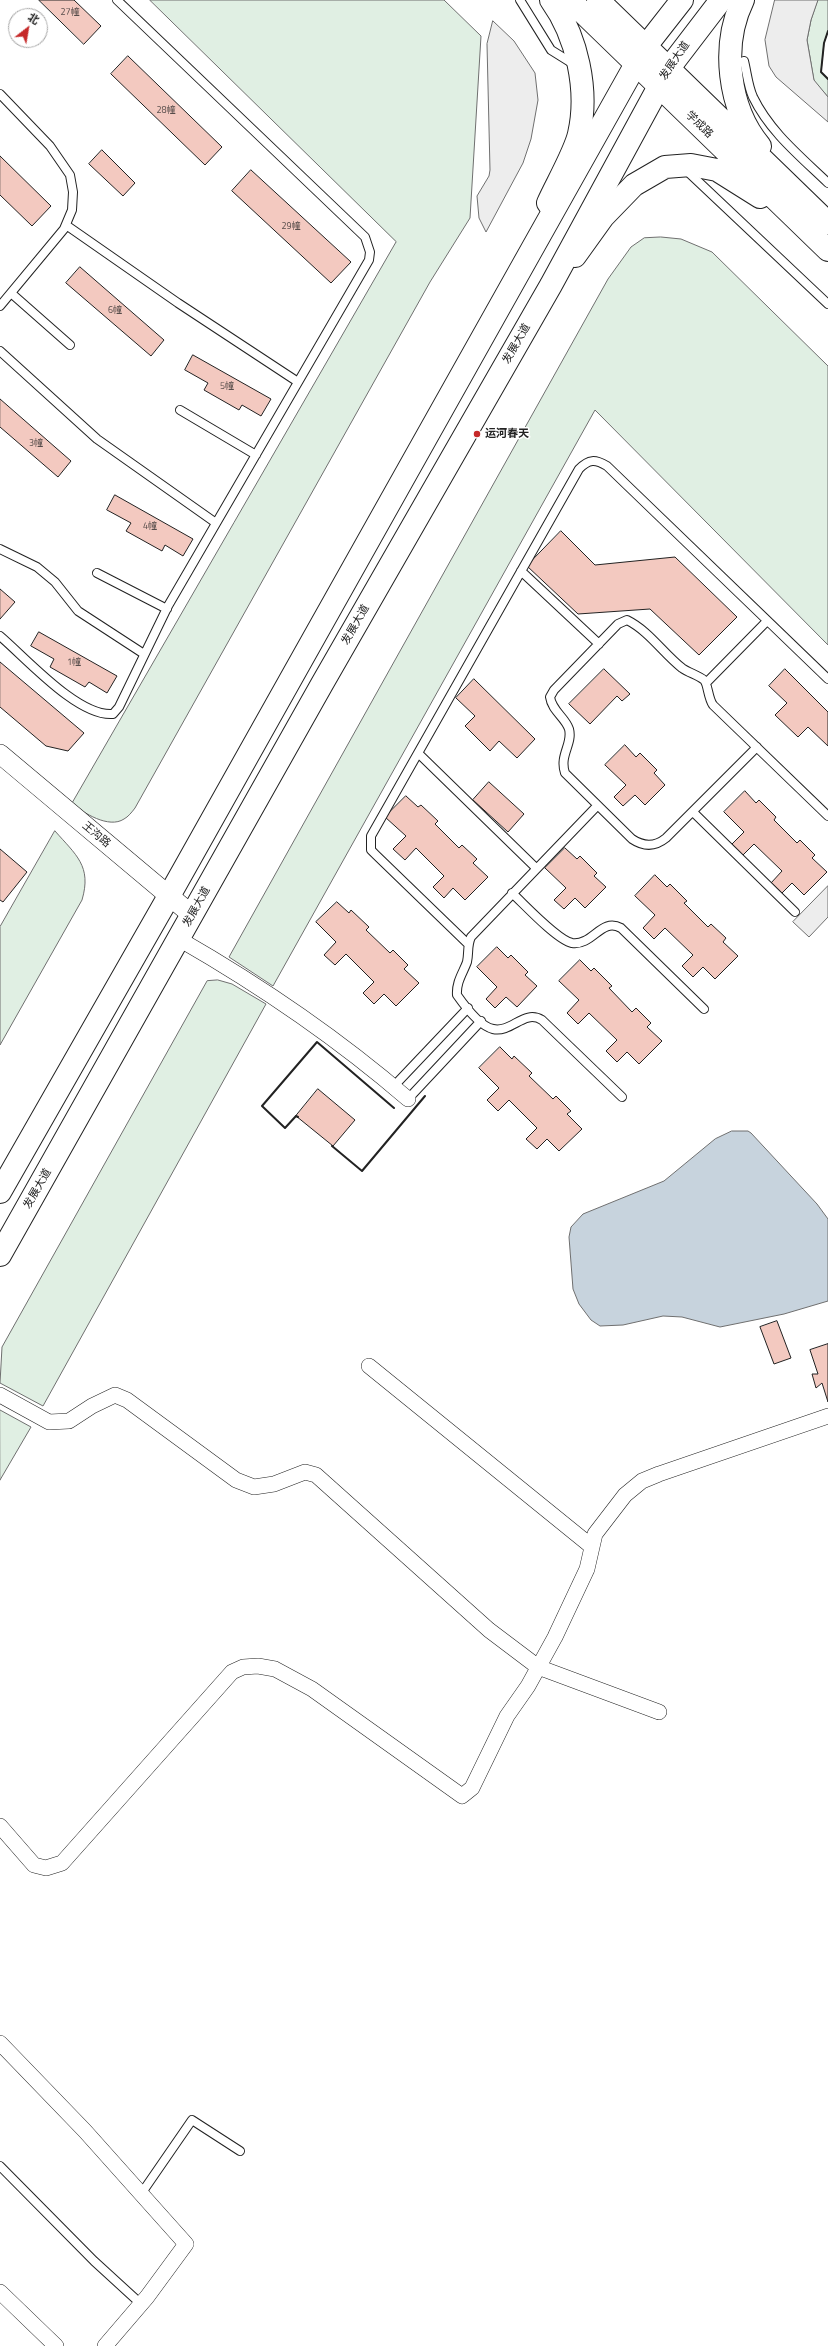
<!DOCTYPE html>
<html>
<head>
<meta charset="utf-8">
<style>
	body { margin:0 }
	#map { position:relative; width:828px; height:2346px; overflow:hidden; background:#fff; font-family:"Titillium Web","Noto Sans SC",sans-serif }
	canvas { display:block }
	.north { position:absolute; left:8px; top:8px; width:40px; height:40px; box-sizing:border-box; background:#fff; border:1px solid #a7a7a7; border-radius:50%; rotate:31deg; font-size:11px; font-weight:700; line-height:16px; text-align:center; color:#222 }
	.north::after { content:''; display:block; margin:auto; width:14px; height:18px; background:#c62828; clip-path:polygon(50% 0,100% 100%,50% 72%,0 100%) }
</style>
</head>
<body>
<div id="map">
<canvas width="828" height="2346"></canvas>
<div class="north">北</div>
</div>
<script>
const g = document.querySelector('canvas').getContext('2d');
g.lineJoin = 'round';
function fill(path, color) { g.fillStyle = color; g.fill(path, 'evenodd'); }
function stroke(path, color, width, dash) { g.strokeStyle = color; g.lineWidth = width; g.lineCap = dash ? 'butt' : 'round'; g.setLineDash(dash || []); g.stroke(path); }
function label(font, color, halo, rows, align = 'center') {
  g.font = font + ' "Titillium Web","Noto Sans SC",sans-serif'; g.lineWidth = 3; g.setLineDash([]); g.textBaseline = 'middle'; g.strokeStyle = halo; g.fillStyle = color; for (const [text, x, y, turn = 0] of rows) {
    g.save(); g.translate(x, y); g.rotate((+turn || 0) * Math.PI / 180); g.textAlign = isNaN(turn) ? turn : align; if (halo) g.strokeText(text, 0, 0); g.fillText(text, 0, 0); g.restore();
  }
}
const green = new Path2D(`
	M150,0h294l37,36 -11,182 -40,64 -295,526c-3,4 -7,9 -11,11 -15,10 -41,-6 -52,-16l324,-561z
	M818,0h10v31l-4,12 -3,29 7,7v18l-14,-16 -7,-41 4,-20z
	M661,237l20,2 31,13 116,114v279l-233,-235 -322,576 -44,-29 379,-678 23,-32 13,-9z
	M55,831c21,24 37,35 27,69l-82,145v-118z
	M218,980l14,4 34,20 -223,402 -43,-23 2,-36 205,-366z
	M0,1410l31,17 -31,53z`);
fill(green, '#e0efe3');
stroke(green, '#6f6f6f', 1);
const parking = new Path2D(`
	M775,0h43l-7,20 -4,20 7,40 14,17v25l-52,-45 -7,-11 -4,-26z
	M493,21l21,20 21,32 3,27 -7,39 -8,24 -37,69 -7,-14 -2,-22 12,-20 1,-6 -3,-126z
	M828,886v31l-19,20 -16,-15z`);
fill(parking, '#ededed');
stroke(parking, '#6f6f6f', 1);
const water = new Path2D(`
	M732,1131h16l3,2 66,71 11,15v82l-44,13 -64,13 -38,-10 -19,-1 -40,9 -23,1 -9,-6 -12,-16 -6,-15 -4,-52 2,-10 12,-13 81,-33 51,-42z`);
fill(water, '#c7d3dd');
stroke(water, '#6f6f6f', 1);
const building = new Path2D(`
	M39,0h35l27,26 -17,18z
	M128,56l94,91 -17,18 -94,-91z
	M102,150l33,33 -12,13 -34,-32z
	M0,156l51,50 -19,20 -32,-31z
	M251,170l100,92 -20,21 -99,-92z
	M80,267l84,73 -13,16 -85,-73z
	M193,355l78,44 -10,17 -19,-11 -3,5 -35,-20 4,-7 -23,-13z
	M0,399l71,62 -13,16 -58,-50z
	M115,495l78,44 -10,17 -18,-11 -3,6 -36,-20 5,-8 -24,-13z
	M561,531l34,34 80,-8 62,60 -38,38 -49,-46 -72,5 -51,-48z
	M0,589l15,13 -15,17z
	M39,632l78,44 -10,17 -18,-11 -4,5 -35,-20 4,-8 -23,-13z
	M0,662l84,71 -16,18 -22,-5 -46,-39z
	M604,669l26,25 -8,7 -5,-5 -27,28 -21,-20z
	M785,669l43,43v34l-20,-19 -10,10 -23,-22 12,-12 -18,-17z
	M474,679l61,60 -18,19 -18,-17 -9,10 -25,-25 10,-10 -19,-18z
	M625,745l11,12 4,-4 17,17 -3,3 11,12 -20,20 -10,-10 -12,11 -9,-9 12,-12 -21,-20z
	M489,782l35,32 -16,18 -35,-32z
	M745,791l11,12 3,-3 17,17 -2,3 23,23 3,-3 15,15 -3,3 15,14 -23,23 -12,-12 -10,10 -11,-10 11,-12 -28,-27 -11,11 -11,-11 12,-12 -20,-20z
	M406,796l12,11 3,-2 17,16 -3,3 24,24 3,-3 15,14 -4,4 15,14 -23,23 -12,-12 -9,10 -11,-11 11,-11 -28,-28 -11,12 -12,-11 13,-13 -21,-19z
	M565,848l12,11 3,-3 17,17 -3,3 12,11 -21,21 -10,-10 -11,11 -10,-9 12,-12 -21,-20z
	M0,849l27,23 -24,30 -3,-2z
	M655,875l12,12 3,-3 17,17 -3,2 24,24 3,-3 15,14 -3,4 15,14 -23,23 -12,-12 -10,10 -11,-11 11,-11 -28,-27 -11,11 -11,-11 12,-13 -20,-19z
	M337,902l12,11 2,-3 18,17 -3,3 24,23 3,-3 15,15 -4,4 15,14 -23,23 -12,-12 -10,10 -11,-11 11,-11 -28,-28 -11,11 -11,-10 12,-13 -20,-20z
	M497,947l11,11 3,-3 17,17 -3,3 12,11 -20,21 -11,-10 -11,11 -9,-9 11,-12 -20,-20z
	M580,960l11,11 3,-3 18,18 -3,2 23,24 4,-4 15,15 -4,4 15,14 -23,23 -12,-12 -10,10 -11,-11 11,-11 -28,-27 -11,11 -11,-11 12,-13 -20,-19z
	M500,1047l12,12 2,-3 18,17 -3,3 24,23 3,-3 15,15 -4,3 15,15 -23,22 -12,-12 -10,10 -11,-10 11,-11 -28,-28 -11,11 -11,-11 12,-12 -20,-20z
	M318,1089l37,31 -22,26 -37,-30z
	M777,1321l14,37 -17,6 -14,-37z
	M828,1344v58l-6,-19 -6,5 -4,-14h6l-8,-24z`);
fill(building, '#f3c9c0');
stroke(building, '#222', 1);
const service = new Path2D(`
	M520,0l31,50 24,15
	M744,61c3,12 4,25 9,36 17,35 47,59 75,86
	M0,94l50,52 20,29 3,17 -1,18 -8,19 -64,77
	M686,170l142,134
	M66,225l112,78 120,79
	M11,293l59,52
	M0,351l97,88 119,84
	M180,410l76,45
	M0,549l37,18 18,15 23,29 66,43
	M521,571l78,73
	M97,573l70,36
	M0,636c26,22 78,81 113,78l6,-7 49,-101 201,-346 1,-8 -5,-15 -248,-237
	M706,683l61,-62
	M757,747l-91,91c-11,9 -22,9 -34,1l-67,-66c-6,-18 8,-29 4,-44 -4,-12 -17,-18 -19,-32l4,-7 64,-66 9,-4c22,11 36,33 55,48 7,5 16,7 22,12 4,4 4,18 9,25l115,111
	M418,753l118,115
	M597,806l-126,131c-4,8 -2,16 -4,25 -4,11 -11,20 -10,33 7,10 22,31 36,34 19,4 31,-20 49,-9l80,77
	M693,812l102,100
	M512,893c12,11 45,47 60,50 21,3 29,-26 49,-15l83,81
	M468,944l-92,-89 -5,-5v-14l208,-367c10,-10 16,-10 28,-3l221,213
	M393,1087l75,-79
	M408,1099l73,-78
	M0,2166l94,95 47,43
	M141,2194l51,-74 48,31`);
const minor = new Path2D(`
	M179,939c82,47 157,98 229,160
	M369,1366l222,180
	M0,1395l49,27 20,-1 23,-15 23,-11 12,5 109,80 18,7 20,-3 31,-12 11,3 173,155 49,37 121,45
	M0,1826l34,39 12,3 16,-5 170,-191 11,-5 15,-1 17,3 37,20 150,107 10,-8 35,-72 21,-30 27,-49 32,-68 8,-35 30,-39 17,-14 17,-7 169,-58
	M0,2043l85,88 101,113 -39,53 -42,49
	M0,2292l56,54`);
const tertiary = new Path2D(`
	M0,754l192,161`);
const secondary = new Path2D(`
	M570,0l258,250
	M598,0l230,223
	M743,0c-22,45 -15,108 17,146
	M548,203c8,-18 27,-51 31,-69 10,-44 -2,-98 -28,-134
	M575,256l28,-39 31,-32 31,-18 26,-2 26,5 43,27`);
const primary = new Path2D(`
	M0,1192l169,-296 477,-850 36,-46
	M0,1255l322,-571 229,-399 118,-217 52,-68`);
stroke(service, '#222', 10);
stroke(minor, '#222', 16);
stroke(tertiary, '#222', 20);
stroke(secondary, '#222', 24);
stroke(primary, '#222', 24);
stroke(service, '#fff', 8);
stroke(minor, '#fff', 15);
stroke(tertiary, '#fff', 19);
stroke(secondary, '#fff', 22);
stroke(primary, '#fff', 22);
stroke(new Path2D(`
	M828,31l-4,12 -3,29 7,7
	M298,1117l-2,-1 -11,12 -23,-22 55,-64 77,66
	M332,1146l30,25 63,-75`), '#222', 2);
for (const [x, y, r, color] of [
	[477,434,4,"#c62828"]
]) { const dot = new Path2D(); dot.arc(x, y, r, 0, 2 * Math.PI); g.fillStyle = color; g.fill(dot); stroke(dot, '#fff', 1.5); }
label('9px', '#564c4a', null, [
	["27幢",70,13],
	["28幢",166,111],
	["29幢",291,227],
	["6幢",115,311],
	["5幢",227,387],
	["3幢",36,444],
	["4幢",150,527],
	["1幢",74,663]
]);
label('11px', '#222', '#fff', [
	["发展大道",675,61,-56],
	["学成路",699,125,44],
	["发展大道",517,344,-60],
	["发展大道",356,625,-60],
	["王沟路",96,835,40],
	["发展大道",197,907,-61],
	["发展大道",38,1189,-60]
]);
label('bold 11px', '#222', '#fff', [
	["运河春天",485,434]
], 'left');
</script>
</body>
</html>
